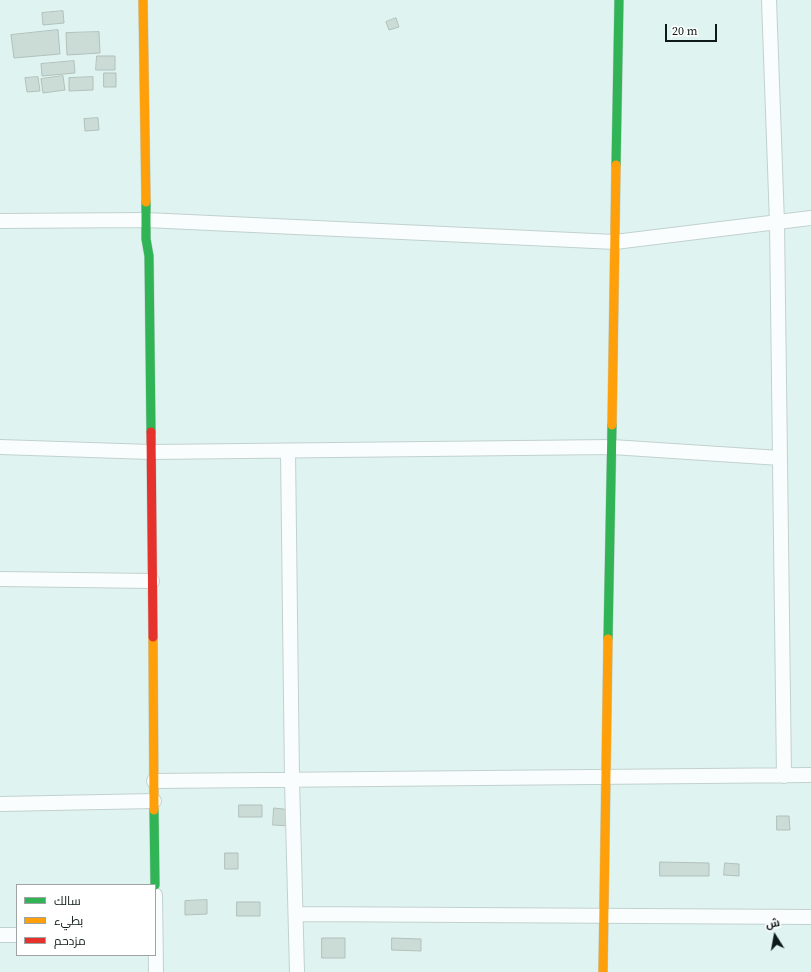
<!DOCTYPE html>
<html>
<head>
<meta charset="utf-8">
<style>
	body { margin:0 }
	#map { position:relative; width:811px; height:972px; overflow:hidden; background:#dff4f0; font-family:"Source Serif 4",Cairo,serif }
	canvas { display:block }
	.legend { position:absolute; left:16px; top:884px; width:140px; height:72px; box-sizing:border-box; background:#fff; border:1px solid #9ea3a3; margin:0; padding:5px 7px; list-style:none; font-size:12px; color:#0d1a18 }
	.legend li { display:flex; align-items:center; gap:8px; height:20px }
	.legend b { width:20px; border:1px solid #9ea3a3 }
	.north { position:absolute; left:755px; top:916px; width:40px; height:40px; -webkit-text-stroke:3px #fff; paint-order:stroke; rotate:349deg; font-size:11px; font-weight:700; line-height:16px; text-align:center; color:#0d1a18 }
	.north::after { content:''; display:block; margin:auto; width:14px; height:18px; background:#0d1a18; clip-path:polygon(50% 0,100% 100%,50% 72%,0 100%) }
	.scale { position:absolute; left:665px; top:24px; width:52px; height:18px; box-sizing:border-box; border:2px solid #0d1a18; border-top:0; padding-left:5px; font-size:12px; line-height:14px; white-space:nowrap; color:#0d1a18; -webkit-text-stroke:3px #fff; paint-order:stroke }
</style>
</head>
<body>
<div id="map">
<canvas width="811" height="972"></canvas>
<ul class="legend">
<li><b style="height:5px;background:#30b455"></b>سالك</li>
<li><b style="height:5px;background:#ff9f0a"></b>بطيء</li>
<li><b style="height:5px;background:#e5322d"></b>مزدحم</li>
</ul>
<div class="north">ش</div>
<div class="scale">20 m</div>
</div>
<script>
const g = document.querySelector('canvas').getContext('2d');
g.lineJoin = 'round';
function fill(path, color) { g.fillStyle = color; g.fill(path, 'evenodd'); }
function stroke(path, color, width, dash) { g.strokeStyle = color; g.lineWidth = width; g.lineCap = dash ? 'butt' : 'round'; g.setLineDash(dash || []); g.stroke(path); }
const building = new Path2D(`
	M63,11l1,12 -21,2 -1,-12z
	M396,18l3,9 -10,3 -3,-8z
	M58,30l2,24 -46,4 -3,-23z
	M99,32l1,21 -33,2 -1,-22z
	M97,56h18v14h-19z
	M74,61l1,12 -33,3 -1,-12z
	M104,73h12v14h-12z
	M63,76l2,14 -22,3 -2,-14z
	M38,77l2,14 -13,1 -2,-14z
	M93,77v13l-24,1v-13z
	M98,118l1,12 -14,1 -1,-12z
	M239,805h23v12h-23z
	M274,808l18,2 -1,16 -18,-1z
	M777,816h12l1,14h-13z
	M225,853h13v16h-13z
	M660,862l49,1v13h-49z
	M725,863l14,1v12l-15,-1z
	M207,900v14l-22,1v-14z
	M237,902h23v14h-23z
	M322,938h23v20h-23z
	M392,938l29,1v12l-29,-1z`);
fill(building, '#cbdbd6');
stroke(building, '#b2c0bb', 1);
const street = new Path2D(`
	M769,0l8,223 7,553
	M0,221l146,-1 469,22 196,-24
	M0,447l151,5 461,-5 168,11
	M288,451l4,329 5,192
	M0,579l152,2
	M154,781l657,-6
	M0,804l154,-3
	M155,895l1,77
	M296,914l515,3
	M0,935h17`);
const fast = new Path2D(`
	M616,165l3,-165
	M146,202v37l3,17 2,176
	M608,639l4,-214
	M154,810l1,75`);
const slow = new Path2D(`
	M143,0l3,202
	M612,425l4,-260
	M153,637l1,173
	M603,972l5,-333`);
const jam = new Path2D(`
	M151,432l2,205`);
stroke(street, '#c1d1ce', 16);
stroke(fast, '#c1d1ce', 10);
stroke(slow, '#c1d1ce', 10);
stroke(jam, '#c1d1ce', 10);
stroke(street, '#fafdfd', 14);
stroke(fast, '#30b455', 9);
stroke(slow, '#ff9f0a', 9);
stroke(jam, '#e5322d', 9);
</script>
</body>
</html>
